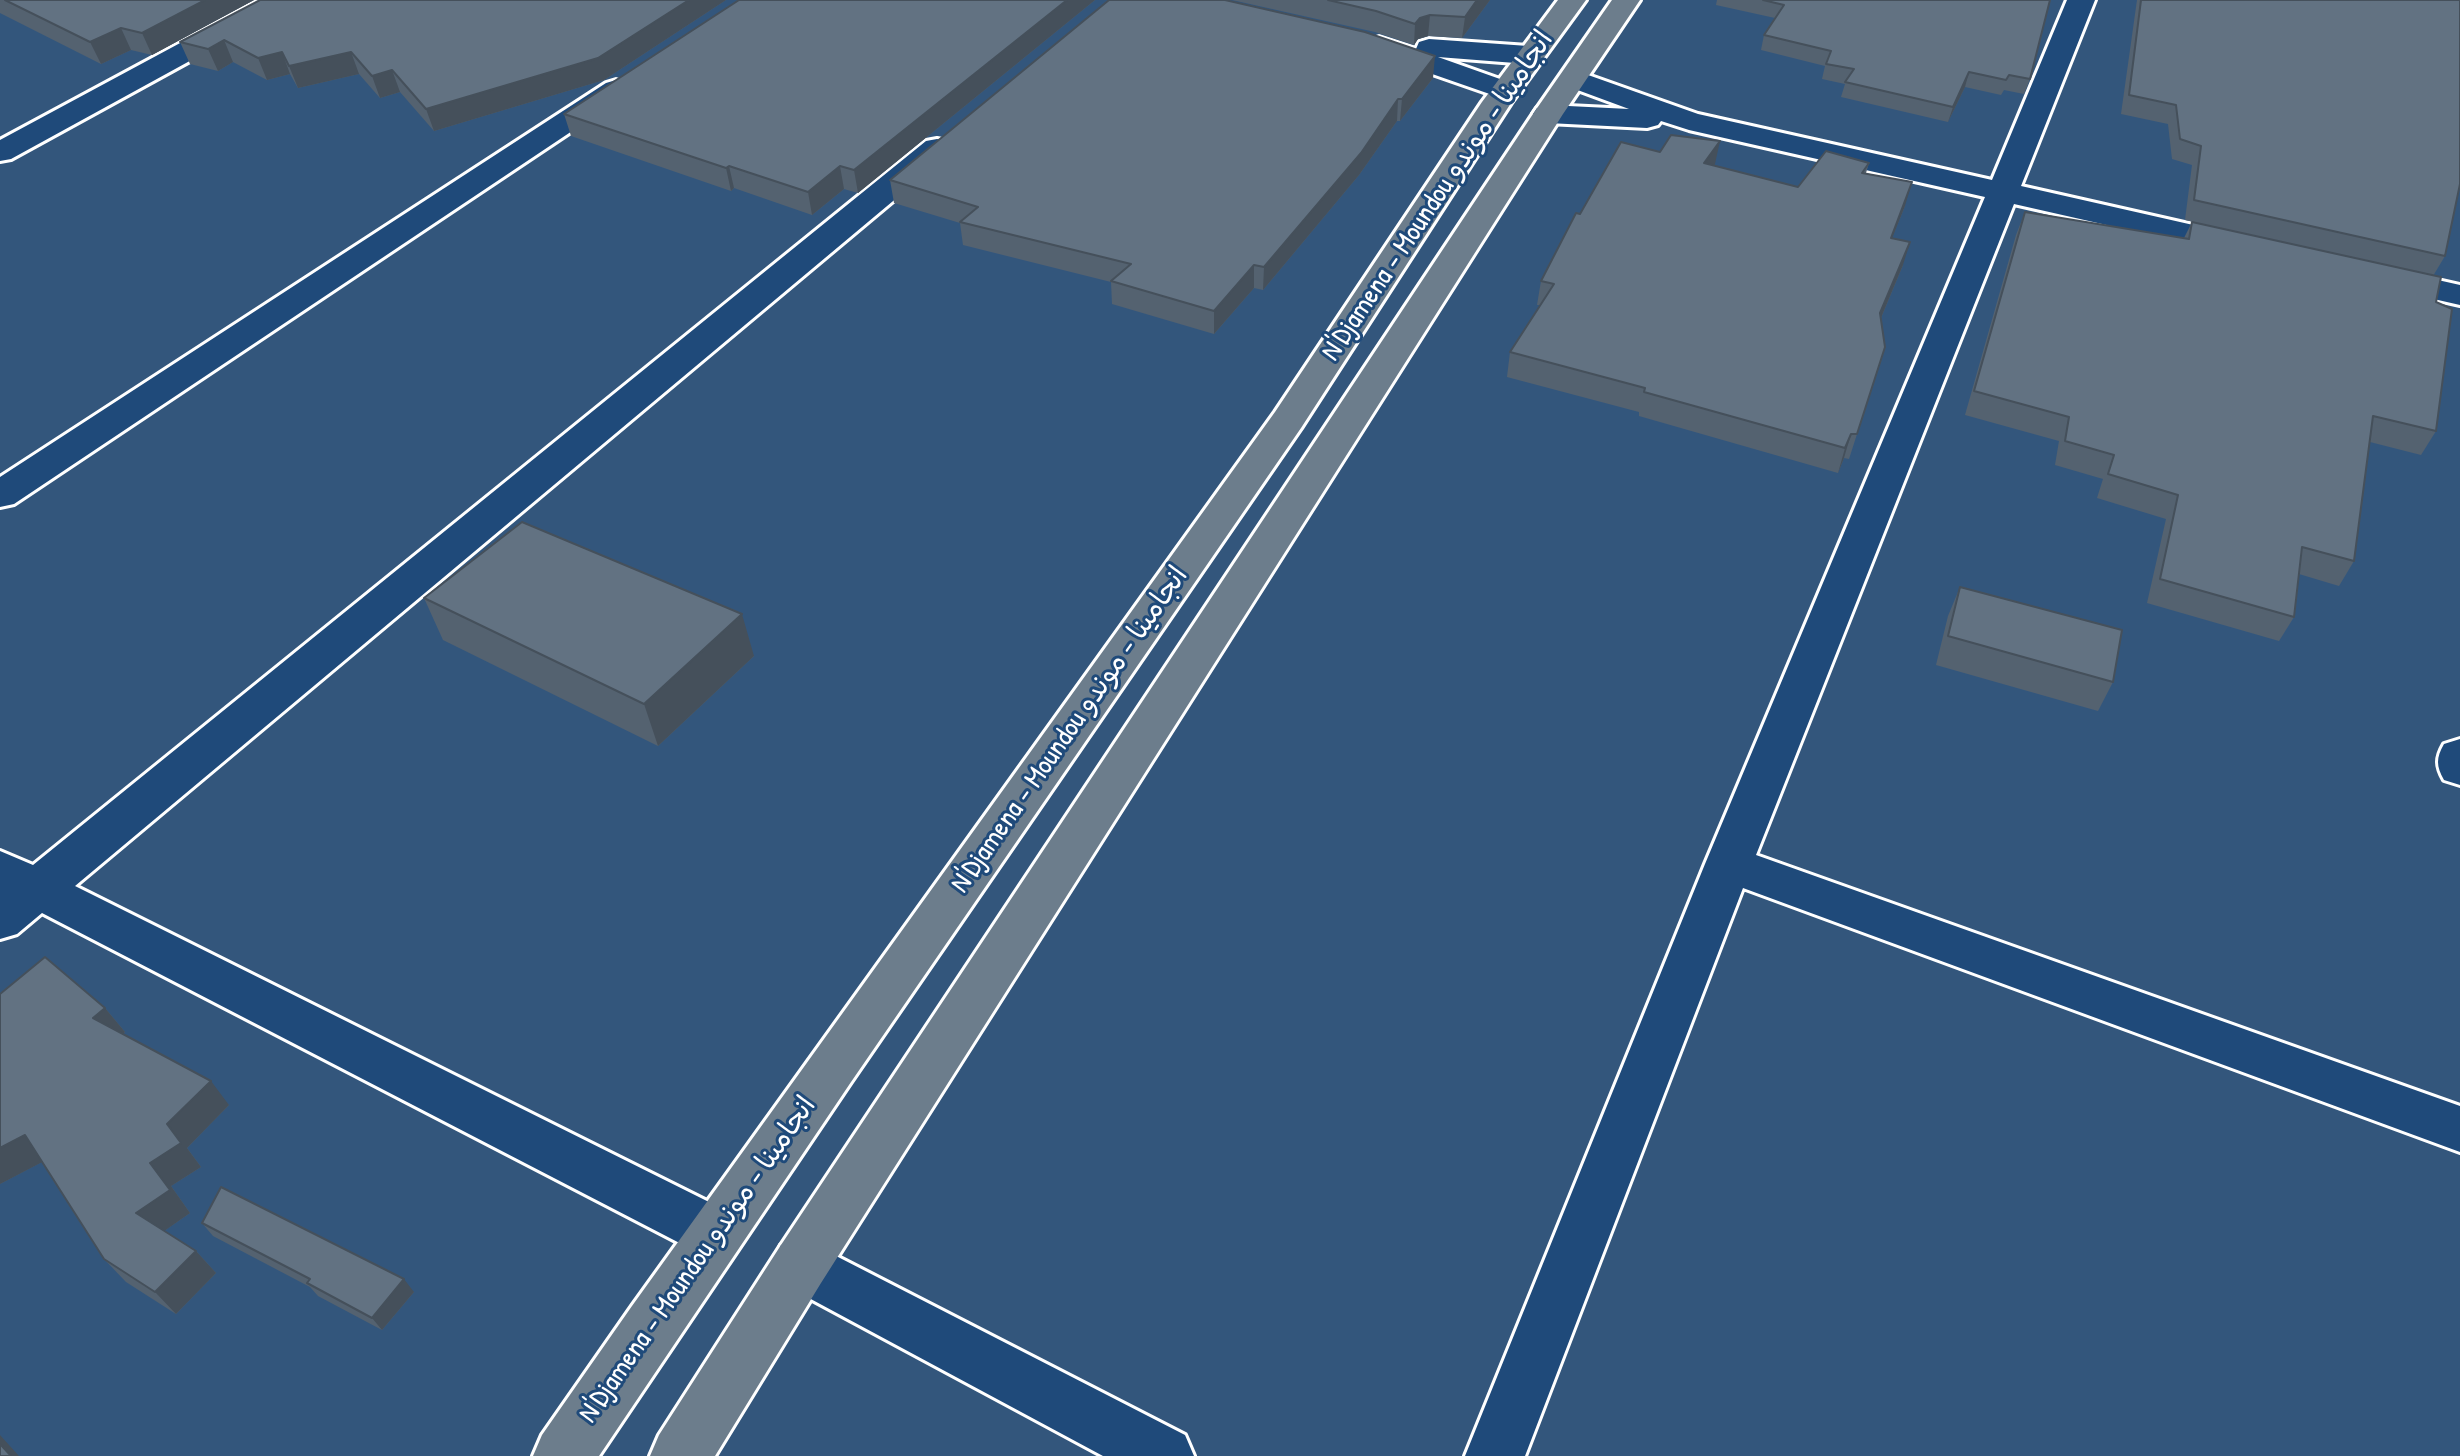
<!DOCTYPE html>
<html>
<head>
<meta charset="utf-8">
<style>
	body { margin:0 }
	canvas { display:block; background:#33567c }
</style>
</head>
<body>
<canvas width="2460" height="1456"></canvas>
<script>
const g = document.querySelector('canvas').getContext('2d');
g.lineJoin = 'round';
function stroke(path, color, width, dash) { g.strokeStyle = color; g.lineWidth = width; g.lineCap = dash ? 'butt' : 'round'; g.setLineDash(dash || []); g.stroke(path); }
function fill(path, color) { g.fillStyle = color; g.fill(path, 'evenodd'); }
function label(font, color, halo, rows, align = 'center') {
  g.font = font + ' "Patrick Hand","Playpen Sans Arabic",sans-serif'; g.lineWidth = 6; g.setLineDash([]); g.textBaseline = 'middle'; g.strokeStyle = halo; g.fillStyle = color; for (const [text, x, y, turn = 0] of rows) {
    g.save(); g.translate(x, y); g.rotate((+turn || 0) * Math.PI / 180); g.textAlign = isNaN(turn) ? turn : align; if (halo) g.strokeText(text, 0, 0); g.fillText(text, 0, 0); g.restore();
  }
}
const street = new Path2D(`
	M260,0h34l-4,6 -279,153 -11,2v-21z
	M2067,0h28l-74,186 234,53 4,7 -4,7 -12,3 -229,-52 -258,651 704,251v46l-717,-264 -218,568h-60l240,-592 280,-667 -296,-67 -28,-9 -3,4 -11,3 -99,-5 -11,-3 -4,-6 4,-6 11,-3 81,4 -65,-24 -5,-6 5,-6 10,-3 124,44 294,66z
	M1379,37l37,12 3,-7 10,-3 99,7 10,3 4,6 -4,6 -10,3 -90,-7 76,27 5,6 -5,6 -10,3 -135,-47 -4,-6 4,-6z
	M616,80l10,3 5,6 -5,6 -612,409 -14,3v-30l606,-394z
	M937,139l11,2 4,7 -4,7 -873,731 660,329 8,18 -8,18 -20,8 -20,-8 -653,-338 -25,21 -17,5v-88l33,14 893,-724z
	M2380,267l80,18v20l-92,-21 -5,-7 5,-7z
	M2460,739v46l-16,-5c-8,-14 -8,-22 0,-36z
	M801,1238l384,197 9,21h-91l-322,-173 -8,-19 8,-19z`);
const primary = new Path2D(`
	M1558,0h28l-75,103 -210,325 -450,654 -252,374h-66l9,-21 90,-129 643,-894 207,-310z
	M1612,0h28l-77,114 -742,1169 -106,173h-65l9,-21 122,-190 752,-1131z`);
stroke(street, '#fff', 6);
stroke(primary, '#fff', 6);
fill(street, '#1f4a7a');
fill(primary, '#6c7d8c');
fill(new Path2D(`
	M0,0h254l-102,55 -21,-5 -30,14 -101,-51z
	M260,0h466l-122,80 -170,51 -34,-39 -20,6 -21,-24 -61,14 -8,-14 -23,6 -34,-18 -15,9 -28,-7 -10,-22z
	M739,0h356l-237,193 -14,-4 -32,26 -78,-27 -3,3 -160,-55 -7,-22z
	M1232,0h258l-28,38 -34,-2 -10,3 -4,6 -39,-13z
	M1717,0h333l-20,79 -6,15 -20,-4 -3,5 -36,-8 -17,35 -107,-25 4,-13 -23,-5 3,-13 -64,-16 3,-15 11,-17 -59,-13z
	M2137,0h323l-15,256 -12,20 3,26v129l-15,24 -51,-13 -16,119 -15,25 -40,-12 -5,43 -15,24 -132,-38 19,-84 -69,-21 6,-19 -48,-14 4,-24 -94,-26 51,-180 9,-23 159,26 8,-16 151,34 -158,-36 7,-55 -20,-6 -4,-35 -47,-10z
	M1433,78l-33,43h-3l-38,54 -96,115 -9,-2 -40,46 -102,-30 -1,-22 -148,-37 -3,-22 -66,-20 -4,-23z
	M1869,163l-3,10 39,33 -13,32 11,27 -22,53 4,29 -36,112 -5,-1 -6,15 -199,-57v-4l-132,-35 3,-25 30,-47h-3l4,-24 39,-67 135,-50 -2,2 85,21z
	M1960,587l153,95 -15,29 -162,-46 12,-49z
	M424,598l330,58 -96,90 -215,-106z
	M0,994l105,14 20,24 -2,2 106,71 -42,43 14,19 -30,19 19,27 -26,18 32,20 20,22 -40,41 -50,-32 -22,-23 -62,-97 -42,22z
	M202,1223l212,69 -32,38 -64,-34 -8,-9 -97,-51z`), '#546270');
fill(new Path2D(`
	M205,0h49l-102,55 -10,-22z
	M689,0h37l-122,80 -170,51 -8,-22z
	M1067,0h28l-237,193 -4,-23z
	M1477,0h13l-28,38 3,-21z
	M1430,15l-2,21 -10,3 -4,6 1,-21 5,-6z
	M121,28l10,22 -30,14 -11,-22z
	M224,40l9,22 -15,9 -10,-22z
	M282,52l8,22 -23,6 -9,-22z
	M351,52l8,22 -61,14 -9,-22z
	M1435,56l-2,22 -33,43 2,-22z
	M392,70l8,22 -20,6 -8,-22z
	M1969,72l-4,15 -17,35 5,-15z
	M1398,99l-1,22 -38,54 -96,115 1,-23z
	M1720,141l-5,23 -16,23 5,-24z
	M729,166l5,22 -3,3 -5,-23z
	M840,166l4,23 -32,26 -4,-23z
	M1912,182l-7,24 -22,55 8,-23z
	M1910,242l-7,23 -30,72 7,-24z
	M1254,265v23l-40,46v-23z
	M1851,434l-7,24 -6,15 7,-25z
	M742,614l12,42 -96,90 -14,-42z
	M105,1008l20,24 -12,11 -20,-25z
	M211,1081l18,24 -42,43 14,19 -30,19 19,27 -33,23 -21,-23 14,-50 17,-39z
	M25,1135l23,24 -48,25v-36z
	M196,1251l20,22 -40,41 -21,-22z
	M404,1279l10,13 -32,38 -10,-12z
	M0,1435l19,21h-8l-11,-12z`), '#45505b');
const building = new Path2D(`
	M5,0h200l-63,33 -21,-5 -31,14z
	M260,0h429l-91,58 -172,51 -34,-39 -20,6 -21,-24 -62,14 -7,-14 -24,6 -34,-18 -16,9 -28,-7z
	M739,0h328l-213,170 -14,-4 -32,26 -79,-26 -3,2 -162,-54z
	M1109,0h116l140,32 70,24 -33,43h-4l-37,54 -97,114 -10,-2 -40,46 -103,-30 20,-17 -171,-42 18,-15 -88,-27z
	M1328,0h149l-12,17 -35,-2 -10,3 -5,6 -39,-13z
	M1763,0h287l-20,79 -21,-4 -3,5 -37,-8 -16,35 -108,-25 9,-13 -28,-5 5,-13 -67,-16 20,-30z
	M2141,0h319v184l-15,72 -251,-56 7,-54 -21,-7 -4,-34 -47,-10z
	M1671,135l49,6 -16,22 94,24 28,-36 43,12 -7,10 50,9 -21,56 19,4 -30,71 5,34 -28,87h-6l-6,14 -201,-56 1,-4 -135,-36 44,-68 -13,-3 35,-68 4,1 41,-72 39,10z
	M2025,212l164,27 3,-17 249,55 -5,25 16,7 -16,122 -63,-15 -19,145 -52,-14 -8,70 -134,-38 18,-84 -70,-21 6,-19 -49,-14 4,-24 -95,-26z
	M522,522l220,92 -98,90 -220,-106z
	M1960,587l162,43 -9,52 -165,-46z
	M45,957l60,51 -12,10 118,63 -44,43 14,19 -31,20 20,27 -34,23 60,38 -41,41 -51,-33 -79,-124 -25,13v-154z
	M221,1187l183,92 -32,39 -65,-35 3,-4 -108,-56z
	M0,1444l11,12h-11z`);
fill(building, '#627282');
stroke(building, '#45505b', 2);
label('28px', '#fff', '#1f4a7a', [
	["N'Djamena - Moundou انجامينا - موندو",1438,196,-56],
	["N'Djamena - Moundou انجامينا - موندو",1070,730,-55],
	["N'Djamena - Moundou انجامينا - موندو",698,1260,-55]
]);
</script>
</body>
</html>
